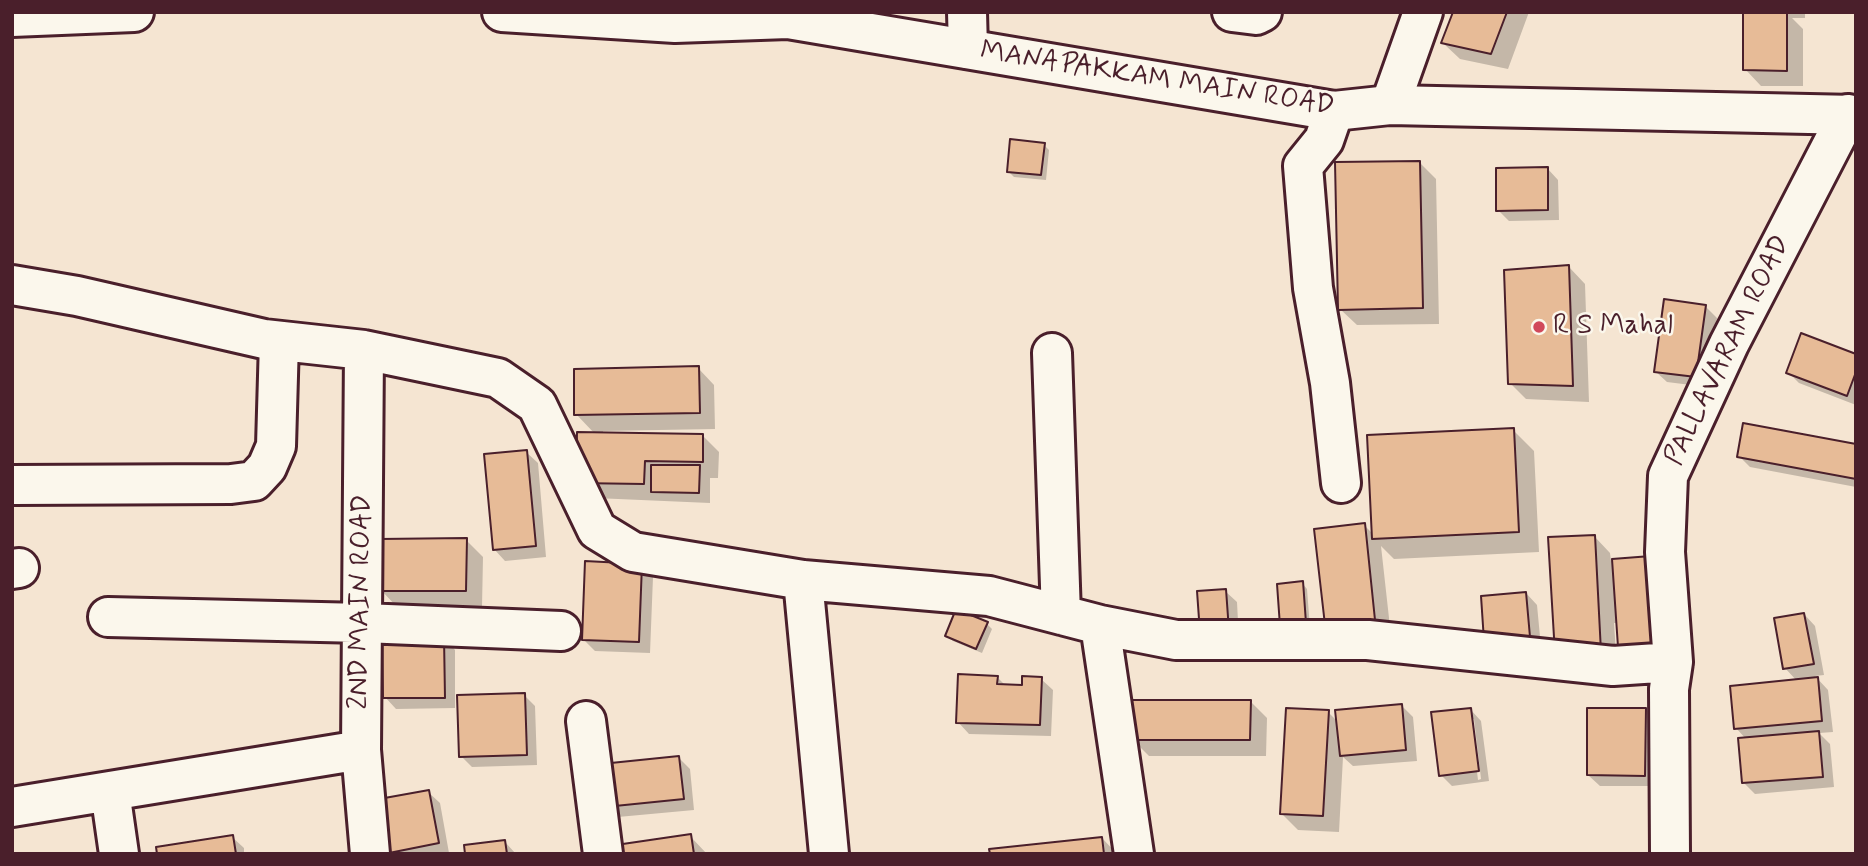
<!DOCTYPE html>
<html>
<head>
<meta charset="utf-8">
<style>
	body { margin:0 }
	#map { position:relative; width:1868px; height:866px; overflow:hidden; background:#f5e5d2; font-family:Mynerve,sans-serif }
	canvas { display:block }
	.frame { position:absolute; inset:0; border:14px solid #4a1f2b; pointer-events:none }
</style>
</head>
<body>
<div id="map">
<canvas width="1868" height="866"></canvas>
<div class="frame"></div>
</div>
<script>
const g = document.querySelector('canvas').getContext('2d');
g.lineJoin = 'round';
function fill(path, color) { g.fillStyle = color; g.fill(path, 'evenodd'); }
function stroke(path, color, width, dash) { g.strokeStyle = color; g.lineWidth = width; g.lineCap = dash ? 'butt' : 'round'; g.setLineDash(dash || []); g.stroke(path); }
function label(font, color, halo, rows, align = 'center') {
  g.font = font + ' Mynerve,sans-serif'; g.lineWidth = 5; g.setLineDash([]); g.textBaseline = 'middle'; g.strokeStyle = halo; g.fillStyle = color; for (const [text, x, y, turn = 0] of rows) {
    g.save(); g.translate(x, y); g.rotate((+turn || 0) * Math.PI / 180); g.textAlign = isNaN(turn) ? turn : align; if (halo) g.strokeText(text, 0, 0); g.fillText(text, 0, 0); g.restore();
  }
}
fill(new Path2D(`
	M1455,12h74l-21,57 -48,-10 -17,-16z
	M1761,12h44v6h-13l11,11v57h-42l-16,-17z
	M1044,145l5,5 -3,30 -32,-3 -5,-5z
	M1419,162l17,17 3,145 -82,1 -17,-16z
	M1547,168l11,12 1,40 -50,1 -11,-11z
	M1569,267l16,17 4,118 -63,-3 -16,-16z
	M1705,306l12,12 -10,69 -40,-5 -12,-11z
	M1856,355v50l-57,-22 -11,-11z
	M698,368l16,17 1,44 -112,2v3l100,2 16,16 -1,26h-8v25l-115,-5v-64l-19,-20z
	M1513,430l21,21 5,101 -145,7 -13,-13 10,90 -48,5 21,-116 9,9z
	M1856,446v41l-106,-20 -11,-11z
	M526,452l12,11 8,94 -41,4 -11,-12z
	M1594,536l16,17 1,8 39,-3 -32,65h-4l3,45 -44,2z
	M466,540l17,17 -1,50h-85l-16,-17z
	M642,566l11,11 -3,76 -55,-2 -11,-11z
	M1302,583l5,6 3,39 -23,2z
	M1225,591l12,11 2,39 -26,2z
	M1526,593l11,12 4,42 -44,4z
	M1804,614l11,12 9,49 -9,1 13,14 5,42 -14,1 11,11 4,43 -79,7 -11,-11 2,-44 -10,-11 61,-47 -12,-13z
	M987,624l5,5 -10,24 -29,-12 -6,-5z
	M444,638l11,12v58l-59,1 -11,-12z
	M997,677l9,9 17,1 18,-8 12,11 -2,46 -82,-2 -11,-12z
	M524,695l11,11 2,59 -65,2 -11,-11z
	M1250,701l17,17 -1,38h-117l-17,-17z
	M1402,706l11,11 4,44 -64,5 -10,-9 -4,75 -41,-2 -16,-16 46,-102 10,10z
	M1470,709l11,12 8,60 -37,5 -11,-11zM1471,719h3l7,60 -3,1z
	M1646,709l11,12 -1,65h-56l-12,-11z
	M679,758l11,11 4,41 -76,7 -11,-11z
	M428,792l12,11 9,50 4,1h-61l-2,-2z
	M690,836l17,18h-95z
	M232,837l12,11v6h-85z
	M1102,838l15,16h-125z
	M505,842l11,12h-49z`), '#0003');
const building = new Path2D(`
	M1453,12h54l-16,42 -50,-11z
	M1743,12h44v59l-44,-1z
	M1010,139l35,4 -4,32 -34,-3z
	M1420,161l3,147 -85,2 -3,-148z
	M1548,167v43l-52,1v-43z
	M1569,265l4,121 -65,-2 -4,-114z
	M1664,299l42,6 -10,72 -42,-5z
	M1801,333l55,21v18l-9,24 -61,-23z
	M699,366l1,47 -126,2v-46z
	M1743,423l113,21v35l-119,-22z
	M1514,428l5,104 -147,7 -5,-104z
	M577,432l126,2v28l-58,-1 -1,23 -68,-1z
	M527,450l9,96 -43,4 -9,-96z
	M651,465h49l-1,28 -48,-1z
	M1365,523l10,97 -50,5 -11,-96z
	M1595,535l6,117 -46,2 -7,-117z
	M467,538l-1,53h-87v-52z
	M1651,556l6,88 -39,3 -6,-88z
	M585,561l57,3 -3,78 -57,-2z
	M1303,581l3,42 -26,3 -3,-42z
	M1226,589l3,42 -29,2 -3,-42z
	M1526,592l4,45 -46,4 -3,-45z
	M956,609l32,13 -12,27 -31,-13z
	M1804,613l10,51 -31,5 -9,-51z
	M382,637h62l1,61h-62z
	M958,674l40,2 -1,8 25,1v-9l20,1 -2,48 -84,-2z
	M1818,677l4,44 -88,8 -4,-43z
	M525,693l2,62 -68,2 -2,-62z
	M1131,700h120l-1,40h-120z
	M1402,704l4,46 -66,6 -5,-46z
	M1286,708l43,2 -6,106 -43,-2z
	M1471,708l8,63 -40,5 -8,-64z
	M1587,708h59l-1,68 -58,-1z
	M1819,731l4,46 -81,6 -4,-45z
	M679,756l5,43 -79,8 -4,-43z
	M429,790l10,53 -50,10 -10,-54z
	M691,834l3,20h-84l-1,-8z
	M233,835l3,19h-79l-1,-7z
	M1102,837l2,17h-114l-1,-5z
	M505,840l2,14h-42l-1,-9z`);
fill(building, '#e7bb97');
stroke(building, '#4a1f2b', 2);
const minor = new Path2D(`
	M967,12l1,37
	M1232,12l24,3 6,-3
	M1390,105l33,-93
	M1334,111l-10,29 -21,26 10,122 17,95 11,100
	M12,285l65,11 187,43 100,11 134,28 39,27 60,125 36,22 170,28 186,16 111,29 76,15h192l245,26 60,-4
	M364,350l-3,400 9,104
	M1052,353l9,262
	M12,485l219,-1 23,-3 13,-14 9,-21 3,-105
	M12,569l7,-1
	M803,580l26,274
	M108,617l255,6 198,8
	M1100,625l34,229
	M586,721l17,133
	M110,791l9,63
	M12,807l349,-57
	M1670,854l-1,-165 4,-27 -8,-110 3,-76 61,-132 119,-230`);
const major = new Path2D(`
	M502,12l173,11 113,-4 546,92 56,-6 466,10
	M12,17l122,-5`);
stroke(minor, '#4a1f2b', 44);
stroke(major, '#4a1f2b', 44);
stroke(minor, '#fbf7ec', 38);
stroke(major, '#fbf7ec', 38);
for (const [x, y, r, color] of [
	[1539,327,7,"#d1495b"]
]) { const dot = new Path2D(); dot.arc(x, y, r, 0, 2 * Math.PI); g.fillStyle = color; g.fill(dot); stroke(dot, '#fbf7ec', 2.5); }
label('28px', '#4a1f2b', '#fbf7ec', [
	["MANAPAKKAM MAIN ROAD",1157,80,9],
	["PALLAVARAM ROAD",1729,351,-64],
	["2ND MAIN ROAD",362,602,-89]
]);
label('28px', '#4a1f2b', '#fbf7ec', [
	["R S Mahal",1553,327]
], 'left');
</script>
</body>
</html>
